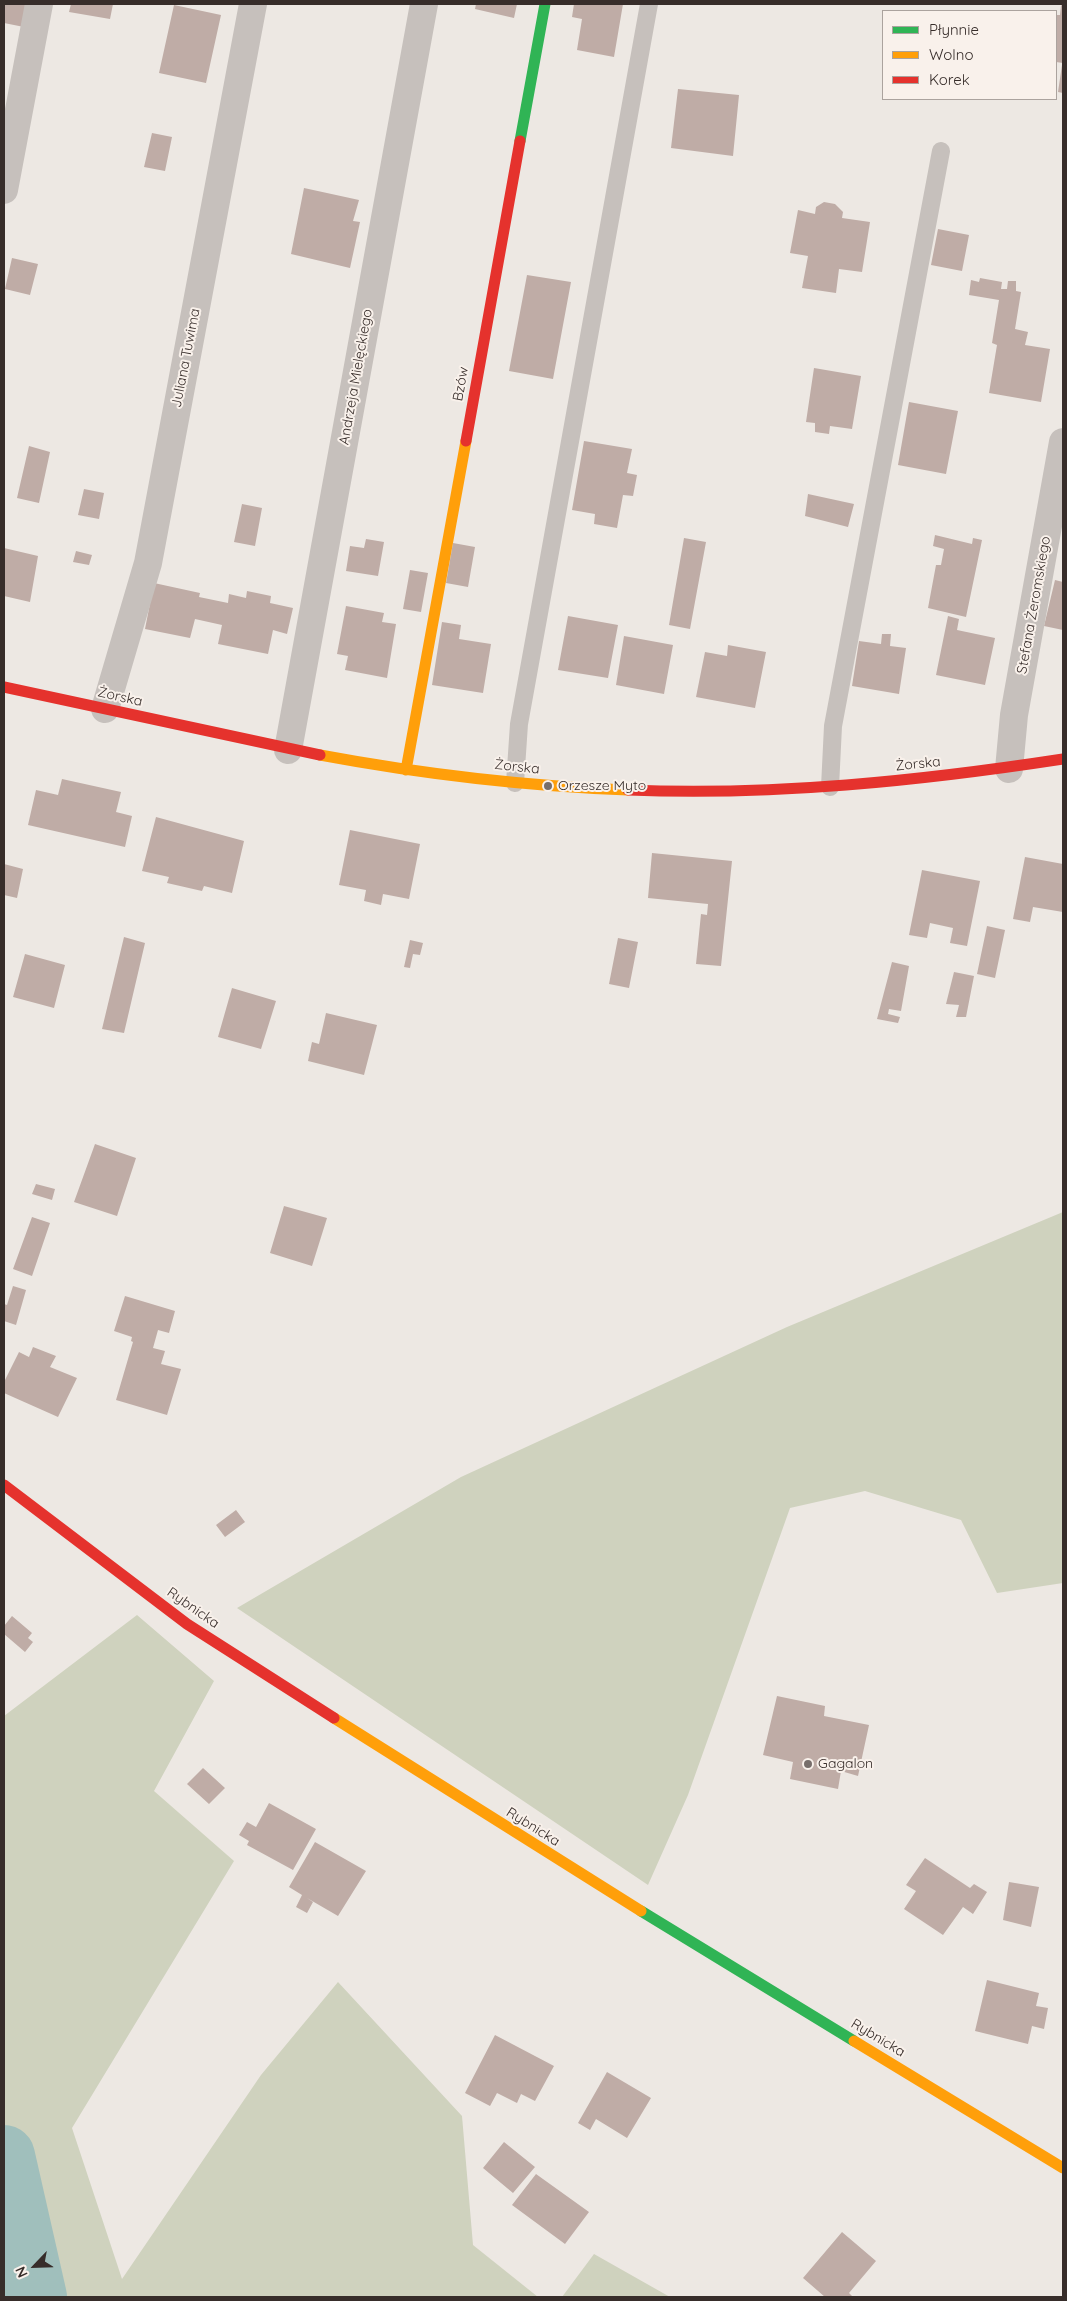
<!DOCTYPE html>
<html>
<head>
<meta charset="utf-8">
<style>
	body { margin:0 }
	#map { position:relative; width:1067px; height:2301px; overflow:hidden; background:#ede8e3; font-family:Quicksand,sans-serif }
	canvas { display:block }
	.frame { position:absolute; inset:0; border:5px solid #372d2a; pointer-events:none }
	.legend { position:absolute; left:882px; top:10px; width:175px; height:90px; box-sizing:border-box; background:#f9f1eb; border:1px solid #aba39e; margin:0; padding:6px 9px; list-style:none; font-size:15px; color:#372d2a }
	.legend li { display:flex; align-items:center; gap:10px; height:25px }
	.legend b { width:25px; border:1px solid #aba39e }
	.north { position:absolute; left:10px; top:2241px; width:50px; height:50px; -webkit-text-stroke:4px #f9f1eb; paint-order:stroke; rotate:246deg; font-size:14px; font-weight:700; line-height:20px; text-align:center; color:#372d2a }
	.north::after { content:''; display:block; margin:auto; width:18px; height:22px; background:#372d2a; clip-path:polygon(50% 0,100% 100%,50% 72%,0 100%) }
</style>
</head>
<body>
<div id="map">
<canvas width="1067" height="2301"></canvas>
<div class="frame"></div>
<ul class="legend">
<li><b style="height:6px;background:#30b455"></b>Płynnie</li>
<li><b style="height:6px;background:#ff9f0a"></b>Wolno</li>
<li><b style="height:6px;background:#e5322d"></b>Korek</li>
</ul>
<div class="north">N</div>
</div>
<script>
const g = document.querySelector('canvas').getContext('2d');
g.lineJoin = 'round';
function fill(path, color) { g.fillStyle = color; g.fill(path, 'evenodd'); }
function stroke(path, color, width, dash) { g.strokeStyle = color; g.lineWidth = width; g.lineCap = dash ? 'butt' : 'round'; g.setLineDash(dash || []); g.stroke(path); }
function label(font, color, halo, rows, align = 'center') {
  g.font = font + ' Quicksand,sans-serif'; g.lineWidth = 4; g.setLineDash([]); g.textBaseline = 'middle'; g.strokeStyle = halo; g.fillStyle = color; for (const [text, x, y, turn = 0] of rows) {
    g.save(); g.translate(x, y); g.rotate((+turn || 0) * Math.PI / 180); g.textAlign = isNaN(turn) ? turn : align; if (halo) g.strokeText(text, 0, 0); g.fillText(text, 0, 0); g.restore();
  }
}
fill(new Path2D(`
	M1063,1212v371l-66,10 -36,-73 -96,-29 -75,17 -102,287 -40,90 -411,-277 224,-131 326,-150z
	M137,1615l77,66 -60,110 80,70 -162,267 50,151 139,-204 77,-93 124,134 11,129 65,52h-534v-581z
	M594,2254l76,43h-108z`), '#cfd2be');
stroke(new Path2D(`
	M4,2156l32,141`), '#a0bfbc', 62);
fill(new Path2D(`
	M4,4h25l-5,23 -20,-4z
	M71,4h42l-3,15 -41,-7z
	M476,4h41l-3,14 -39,-9z
	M574,4h49l-9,53 -37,-7 5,-31 -10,-2z
	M174,5l47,10 -15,68 -47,-10z
	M1061,5l2,1v57l-7,-1v-47h4z
	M1062,65h1v28l-5,-1z
	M678,89l61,6 -6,61 -62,-8z
	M152,133l20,4 -7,34 -21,-4z
	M304,188l55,12 -6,21 7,1 -10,46 -59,-14z
	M824,202l11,2 8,8 -1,6 28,4 -8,50 -23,-3 -3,24 -34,-5 6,-32 -18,-3 8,-43 17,4 1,-7z
	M938,229l31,6 -7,36 -31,-6z
	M12,258l26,6 -8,31 -25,-6z
	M527,275l44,7 -18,97 -44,-8z
	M980,278l22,4 -1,7h6l1,-8h8v10l5,1 -6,37 13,3 -3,13 25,4 -9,53 -52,-9 8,-48 -5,-2 7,-43 -30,-5 2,-15 8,2z
	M814,368l47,8 -9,53 -22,-3 -1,8 -14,-2v-9l-9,-1z
	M909,402l49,9 -12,63 -48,-9z
	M584,441l48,8 -5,24 10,2 -4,21 -10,-1 -6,33 -23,-4 1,-10 -23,-4z
	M29,446l21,6 -11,51 -22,-5z
	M84,489l20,4 -5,26 -21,-4z
	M808,494l46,10 -6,23 -43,-11z
	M242,504l20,4 -7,38 -21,-4z
	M935,535l37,9 1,-6 9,2 -16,77 -38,-9 8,-43h5l3,-16 -11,-3z
	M684,538l22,4 -16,87 -21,-4z
	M366,539l18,3 -6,34 -32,-5 4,-25 14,2z
	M453,543l22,4 -7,40 -22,-4z
	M4,548l34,8 -8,46 -26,-6z
	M76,551l16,4 -3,10 -16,-3z
	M410,570l18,3 -7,39 -18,-3z
	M1055,580l8,2v48l-19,-4z
	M154,583l46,10 -1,4 29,6 1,-9 17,4 1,-7 24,5 -1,7 23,5 -6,26 -14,-4 -5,24 -50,-10 4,-19 -27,-6 -5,19 -45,-9z
	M346,606l38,7 -2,9 14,2 -9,54 -42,-8 3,-14 -11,-2z
	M568,616l50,9 -10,53 -50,-8z
	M948,616l11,3 -2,11 38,8 -10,47 -49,-10z
	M442,622l19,3 -2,14 32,5 -8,49 -51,-8z
	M882,634h9l-1,12 16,2 -7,46 -47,-8 7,-45 22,3z
	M624,636l49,9 -9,49 -48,-9z
	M728,645l38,7 -11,56 -59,-11 9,-45 22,4z
	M62,779l59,13 -5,20 16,4 -7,31 -97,-22 8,-35 22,5z
	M156,817l88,24 -12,52 -28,-7 -2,5 -35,-8 2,-6 -27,-6z
	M350,830l70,14 -11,55 -26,-5 -2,11 -17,-4 2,-11 -27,-5z
	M652,853l80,8 -11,105 -25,-2 5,-50 6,1 1,-11 -60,-6z
	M1025,857l38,7v48l-30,-5 -3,15 -17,-3z
	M4,864l19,5 -6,29 -13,-3z
	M922,870l58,11 -13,65 -17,-3 3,-15 -23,-5 -3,15 -18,-3z
	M987,926l18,4 -10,48 -18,-4z
	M124,937l21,6 -21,90 -22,-4z
	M618,938l20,4 -9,46 -20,-4z
	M410,940l13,3 -3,12 -7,-1 -3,14 -6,-1z
	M25,954l40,11 -11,43 -41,-11z
	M892,962l17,4 -8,45 -12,-2 -1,5 12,3 -2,6 -21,-4z
	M954,972l20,4 -8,41h-10l3,-12 -13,-1z
	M232,988l44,13 -15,48 -43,-12z
	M326,1013l51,12 -13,50 -56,-14 4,-19 7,2z
	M95,1144l41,14 -19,58 -43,-14z
	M36,1184l19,5 -3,11 -20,-6z
	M284,1206l43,12 -15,48 -42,-13z
	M32,1217l18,6 -18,53 -19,-7z
	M13,1286l13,4 -10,35 -12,-4v-17l3,1z
	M125,1296l50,15 -6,22 -11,-3 -5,18 12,3 -4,13 20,5 -14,46 -51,-15 17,-58 -2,-1 1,-4 -18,-6z
	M33,1347l23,9 -6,11 27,11 -19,39 -54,-24v-11l15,-30 10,5z
	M236,1510l9,12 -20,15 -9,-12z
	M12,1616l20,17 -4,5 5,4 -8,10 -21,-18v-8z
	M777,1696l48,10 -1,10 45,9 -11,51 -17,-5 -3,18 -48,-10 3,-17 -30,-7z
	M203,1768l22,20 -16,16 -22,-20z
	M269,1803l47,26 -23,41 -46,-25 2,-4 -10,-6 8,-13 9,5z
	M315,1842l51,29 -28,45 -31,-18 6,4 -6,11 -11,-6 6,-12 -13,-8z
	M925,1858l45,30 4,-4 13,8 -14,22 -10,-7 -20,28 -39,-26 12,-18 -10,-6z
	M1009,1882l30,5 -8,40 -28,-7z
	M987,1980l52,13 -3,13 12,2 -4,21 -12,-3 -4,18 -53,-13z
	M495,2035l59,31 -19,35 -14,-7 -4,9 -20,-10 -7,13 -25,-13z
	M607,2072l44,26 -24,40 -31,-19 -6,11 -12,-7z
	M504,2142l31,25 -22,26 -30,-25z
	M536,2174l53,38 -24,32 -53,-39z
	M842,2232l34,29 -27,32 4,4h-28l-22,-19z`), '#bfaca6');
stroke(new Path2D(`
	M515,783l4,-59 130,-720
	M830,787l3,-61 108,-575`), '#c6c0bc', 18);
stroke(new Path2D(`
	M4,190l35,-186
	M105,709l43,-146 105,-559
	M288,750l136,-746
	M1009,769l5,-54 49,-273`), '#c6c0bc', 28);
stroke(new Path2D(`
	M520,141l25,-137
	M641,1911l213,130`), '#30b455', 11);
stroke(new Path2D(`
	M320,755c102,19 204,31 308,35
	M406,770l60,-329
	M334,1718l307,193
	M854,2041l209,127`), '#ff9f0a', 11);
stroke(new Path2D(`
	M466,441l54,-300
	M4,687l316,68
	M628,790c146,6 291,-9 435,-31
	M4,1485l183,139 147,94`), '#e5322d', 11);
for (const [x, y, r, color] of [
	[548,786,5,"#776e6b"],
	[808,1764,5,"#776e6b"]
]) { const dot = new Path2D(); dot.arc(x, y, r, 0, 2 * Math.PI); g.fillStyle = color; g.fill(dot); stroke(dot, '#f9f1eb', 2); }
label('14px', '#372d2a', '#f9f1eb', [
	["Juliana Tuwima",186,358,-79],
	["Andrzeja Mielęckiego",356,377,-80],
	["Bzów",461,384,-80],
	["Stefana Żeromskiego",1034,605,-80],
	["Żorska",120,697,13],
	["Żorska",918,764,-6],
	["Żorska",517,767,6],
	["Rybnicka",193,1608,35],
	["Rybnicka",533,1827,32],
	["Rybnicka",878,2038,31]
]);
label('14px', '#372d2a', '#f9f1eb', [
	["Orzesze Myto",558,786],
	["Gagalon",818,1764]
], 'left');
</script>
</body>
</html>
